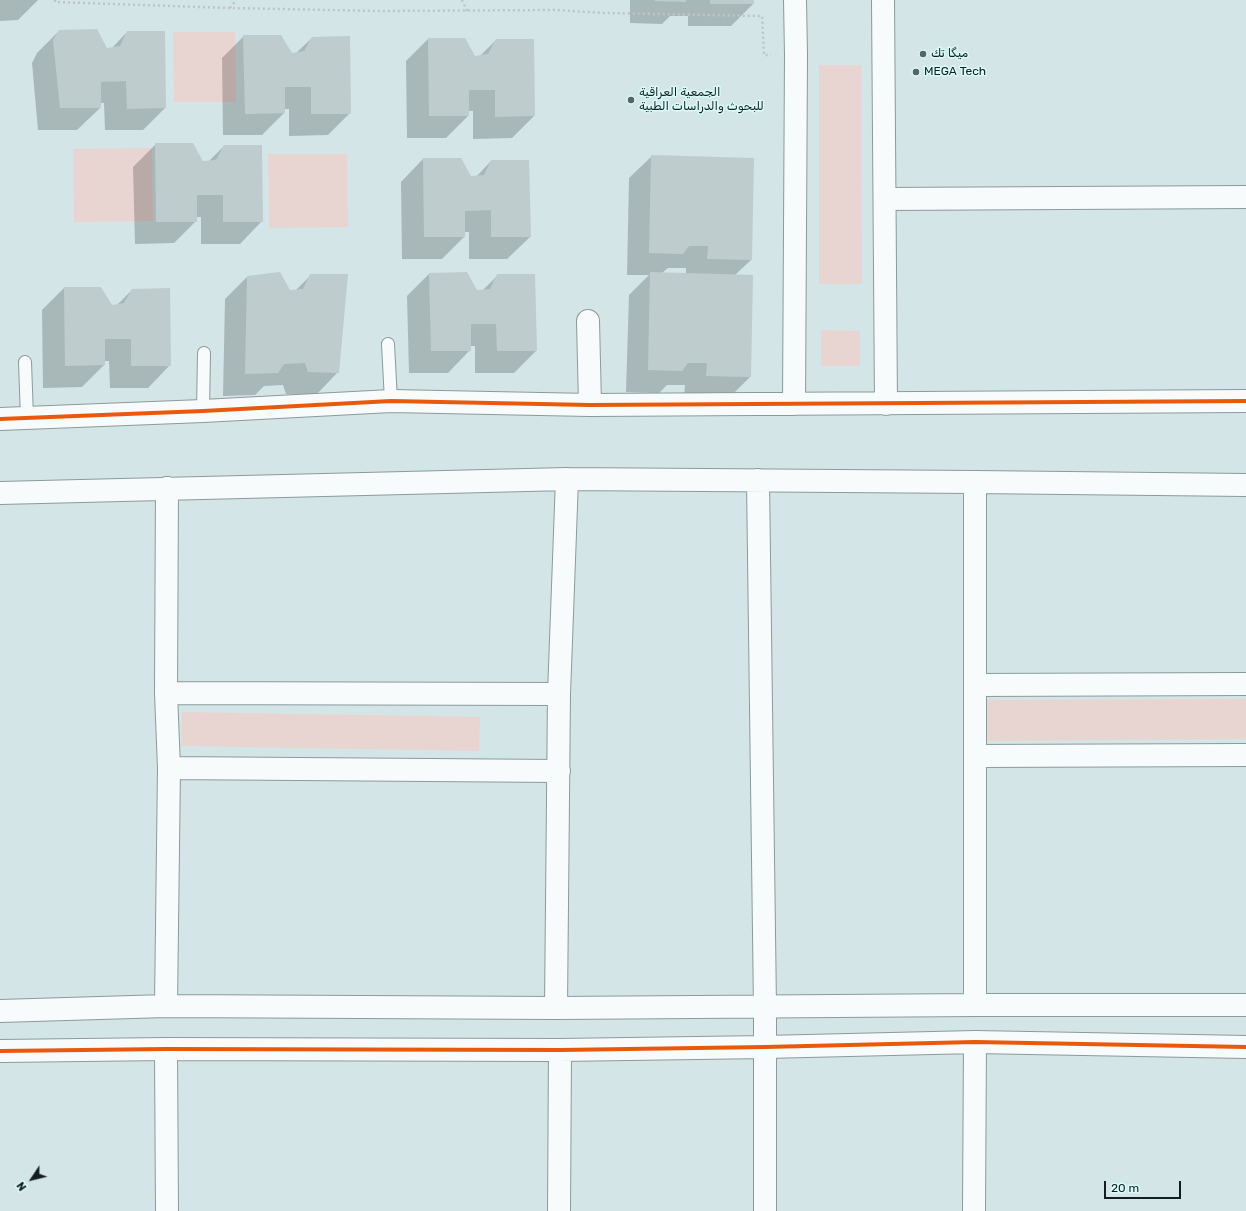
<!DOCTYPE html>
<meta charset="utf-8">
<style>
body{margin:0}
#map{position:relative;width:1246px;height:1211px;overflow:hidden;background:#d3e5e6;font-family:Rubik,sans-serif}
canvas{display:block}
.north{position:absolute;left:12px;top:1159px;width:40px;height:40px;-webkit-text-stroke:3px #d8fafb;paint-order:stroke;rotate:235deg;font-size:11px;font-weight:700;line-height:16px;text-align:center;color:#121e1f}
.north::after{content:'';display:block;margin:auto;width:14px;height:18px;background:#121e1f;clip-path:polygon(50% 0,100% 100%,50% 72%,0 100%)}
.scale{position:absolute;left:1104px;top:1181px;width:77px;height:18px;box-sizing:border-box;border:2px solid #121e1f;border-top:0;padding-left:5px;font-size:12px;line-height:14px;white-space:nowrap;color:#121e1f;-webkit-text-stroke:3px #d8fafb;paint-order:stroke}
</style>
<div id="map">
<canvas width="1246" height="1211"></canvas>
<div class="north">N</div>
<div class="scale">20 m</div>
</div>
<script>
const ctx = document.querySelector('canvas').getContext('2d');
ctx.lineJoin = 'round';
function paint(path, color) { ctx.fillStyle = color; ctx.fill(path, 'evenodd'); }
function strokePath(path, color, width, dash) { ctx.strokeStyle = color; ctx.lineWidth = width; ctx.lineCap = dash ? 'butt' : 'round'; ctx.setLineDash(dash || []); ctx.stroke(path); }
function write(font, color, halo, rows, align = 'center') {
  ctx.font = font + ' Rubik,"Noto Sans Arabic",sans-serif'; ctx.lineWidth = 3; ctx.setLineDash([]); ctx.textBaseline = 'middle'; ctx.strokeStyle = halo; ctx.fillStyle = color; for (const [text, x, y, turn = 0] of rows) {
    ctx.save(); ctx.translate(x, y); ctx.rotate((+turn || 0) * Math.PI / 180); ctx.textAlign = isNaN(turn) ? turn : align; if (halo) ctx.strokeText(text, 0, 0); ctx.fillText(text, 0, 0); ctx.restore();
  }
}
paint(new Path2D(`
 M173,32H235L236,102H174Z
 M819,65H861L862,284H819Z
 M152,148L153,221L74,222L73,149Z
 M268,154H347L348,227L269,228Z
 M821,330L860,331V366H821Z
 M1246,699V739L987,741L986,700Z
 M182,712L480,717L479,751L181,746Z`), '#e8d5d1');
paint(new Path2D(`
 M0,0H38L18,20L0,21Z
 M630,0H753V4L731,26H688V16H670L662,24L630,23Z
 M59,31L106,49L112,48L127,32L165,108L143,130H105L104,103H100V108L77,130H38L32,63L37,53Z
 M244,36L291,54L296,53L312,38L350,113L328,135L289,136V109H284V113L262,135H223L222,58Z
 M428,39H465L475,57L480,56L496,40L534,116L512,138L473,139V111H468V116L446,138H407L406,61Z
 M156,144L203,162L209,161L224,146L262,221L240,244H201V217H196V221L174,243L135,244L133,167Z
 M652,156L751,260L735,275L752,276L750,377L728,399L684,398L685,385H667L659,393L626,392L629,295L649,275H627L629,178ZM668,268H686V274L662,273Z
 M423,159L470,177H476L491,161L530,237L507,259H469V232H464V237L442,259H402L401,182Z
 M429,274L477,291H482L498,275L536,351L514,373H475V346H470V350L448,373H409L407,296Z
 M311,275L338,372L316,395L286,394L283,385L264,386L255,395L223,396L225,299L247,277L289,291H295Z
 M64,288L111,306L117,305L132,290L170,365L148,388H110L109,361H104V365L82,387L43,388L42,310Z`), '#0003');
paint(new Path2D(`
 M655,0H687L685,2L655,1Z
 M710,0H754V4H710Z
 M97,29L107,48L120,46L127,31H165L166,108L127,109L126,81L101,82V108H60L53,40L59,30Z
 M243,35H281L292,53L304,51L312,37L350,36L351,114H311V87H285V113L245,114Z
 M428,38H465L475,56L488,54L496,39H534L535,116L495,117V90H469V116H429Z
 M155,143H193L203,161L216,160L224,145H262L263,222H223V195H197V222H156Z
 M651,155L754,158L752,260L707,259L708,246H689L683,254L649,253Z
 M423,158H461L471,176L484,175L491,160H529L531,237H491V210L465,211V237H424Z
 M280,272L290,290L303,289L310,274H348L339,373L308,372L305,363L284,364L278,373L245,374L247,276Z
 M467,272L477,290L490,289L497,274H535L537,351H497L496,324H471V351H431L429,273Z
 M650,272L753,275L751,377L706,376L707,363H688L682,371L648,370Z
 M64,287H101L112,305L124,303L132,289L170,288L171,366H131V339H105V365L65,366Z`), '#becccd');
const lane = new Path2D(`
 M388,344L391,401
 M25,362L27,418
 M203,411L204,353`);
const street = new Path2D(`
 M883,0L886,404
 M885,199L1246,197
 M588,321L590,405
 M794,404L796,55L795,0
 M0,419L203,411L391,401L590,405L1246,401
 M758,480L765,1008V1211
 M0,493L567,479L975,482L1246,485
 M975,685L1246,684
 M166,693L559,694
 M976,756L1246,755
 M169,768L559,771
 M975,1005V482
 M166,1006L169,768L166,693L167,488
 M556,1008L559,694L567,479
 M0,1011L166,1006L556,1008L975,1005H1246
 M166,1049L167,1211
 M0,1051L166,1049L560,1050L765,1047L975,1042L1246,1047
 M559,1211L560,1050
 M974,1211L975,1042`);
strokePath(lane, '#8c9a9b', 14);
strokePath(street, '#8c9a9b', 24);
strokePath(new Path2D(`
 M55,0V2L230,8L378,11L557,10L604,13L762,16L764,55H771
 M462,0L467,11
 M230,8L236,0`), '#bfc5c5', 2.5, [2, 3]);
strokePath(lane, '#f8fbfb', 12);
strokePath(street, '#f8fbfb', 22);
strokePath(new Path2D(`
 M0,419L203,411L391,401L590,405L1246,401
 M0,1051L166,1049L560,1050L765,1047L975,1042L1246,1047`), '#e8590c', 4);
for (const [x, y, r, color] of [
 [923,54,4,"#566465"],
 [916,72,4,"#566465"],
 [631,100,4,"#566465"]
]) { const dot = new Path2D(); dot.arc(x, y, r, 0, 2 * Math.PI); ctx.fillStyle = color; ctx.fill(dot); strokePath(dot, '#d8fafb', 1.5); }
write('12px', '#121e1f', '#d8fafb', [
 ["ميگا تك",931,54],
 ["MEGA Tech",924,72],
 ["الجمعية العراقية",639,93],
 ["للبحوث والدراسات الطبية",639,107]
], 'left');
</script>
